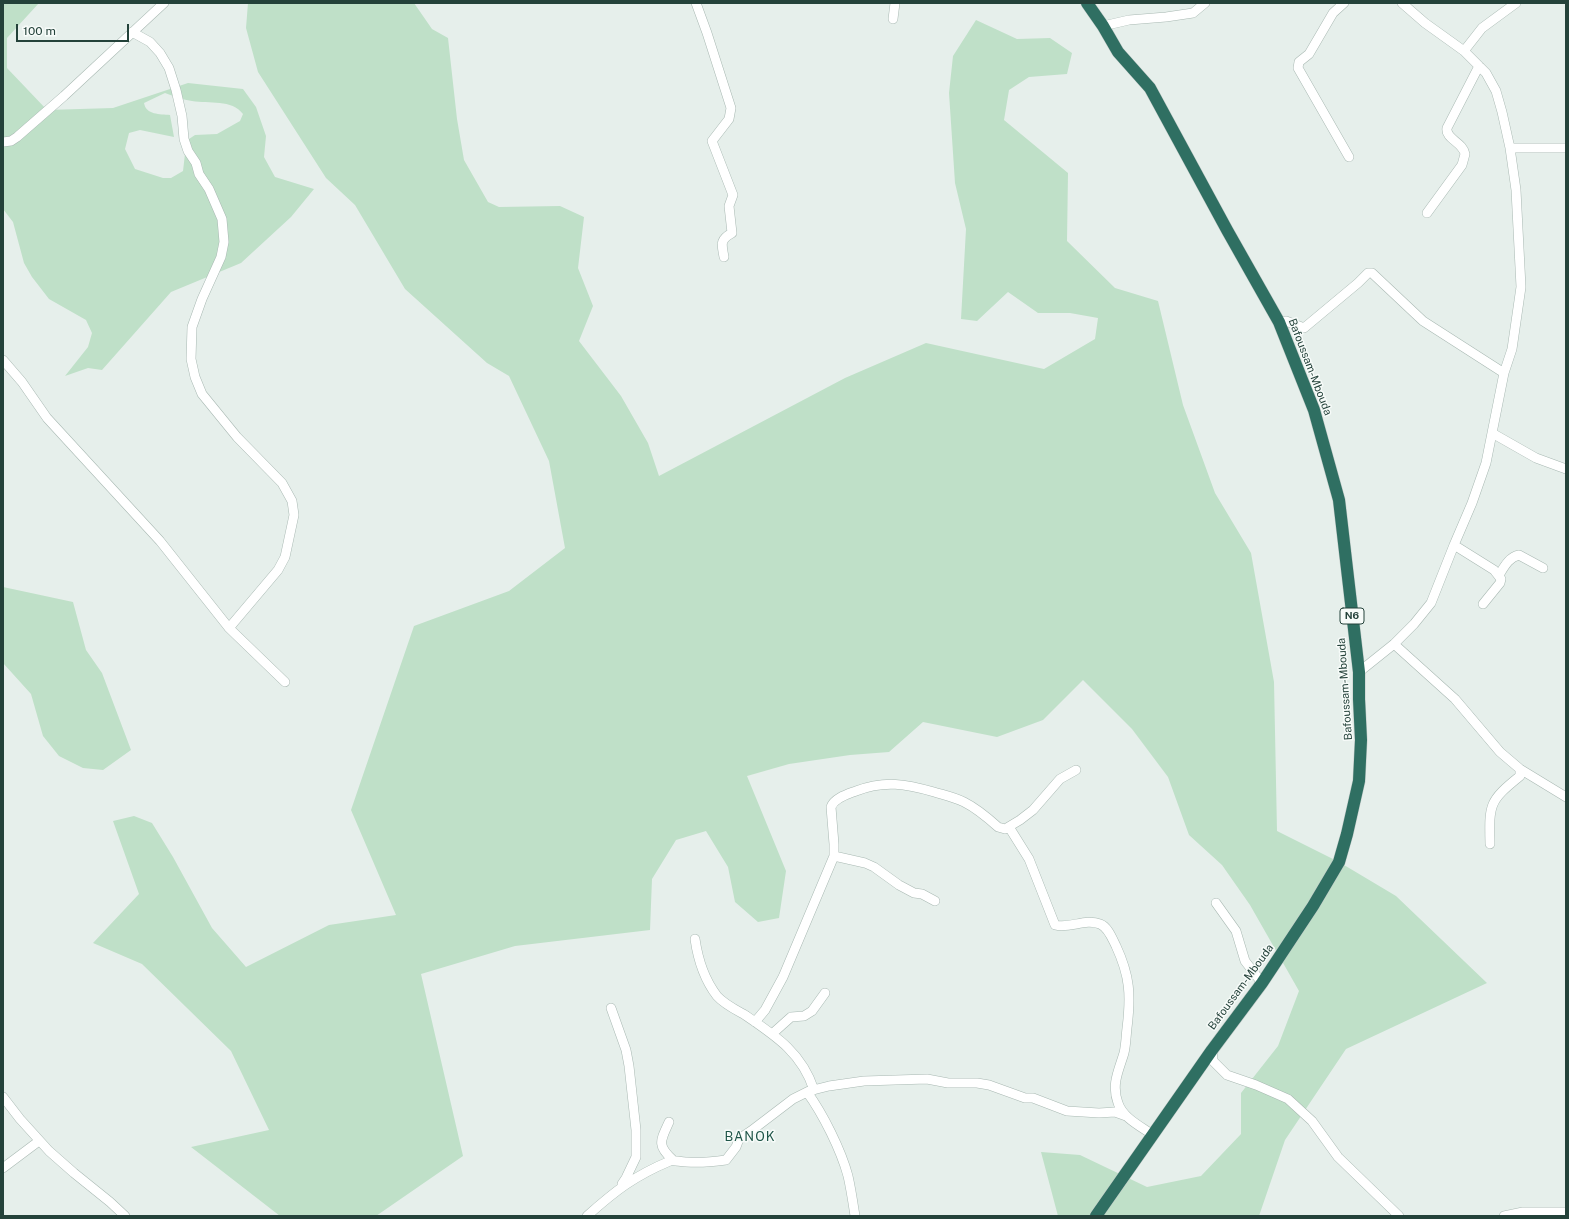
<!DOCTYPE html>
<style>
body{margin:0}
#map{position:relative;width:1569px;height:1219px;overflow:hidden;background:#e6efeb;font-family:"Public Sans",sans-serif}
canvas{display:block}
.frame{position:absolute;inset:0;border:4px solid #24423a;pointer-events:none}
.scale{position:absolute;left:16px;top:24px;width:113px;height:18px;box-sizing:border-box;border:2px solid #24423a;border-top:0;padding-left:5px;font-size:12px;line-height:14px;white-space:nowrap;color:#24423a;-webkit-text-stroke:3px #f7fbf9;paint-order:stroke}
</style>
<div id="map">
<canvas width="1569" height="1219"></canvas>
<div class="frame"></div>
<div class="scale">100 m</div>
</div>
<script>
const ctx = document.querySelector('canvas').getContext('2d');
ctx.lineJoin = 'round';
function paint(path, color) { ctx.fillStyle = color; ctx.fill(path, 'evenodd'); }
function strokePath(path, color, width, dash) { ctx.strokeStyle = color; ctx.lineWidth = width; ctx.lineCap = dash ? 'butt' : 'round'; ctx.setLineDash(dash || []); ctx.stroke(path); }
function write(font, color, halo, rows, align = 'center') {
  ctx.font = font + ' "Public Sans",sans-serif'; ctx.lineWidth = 3; ctx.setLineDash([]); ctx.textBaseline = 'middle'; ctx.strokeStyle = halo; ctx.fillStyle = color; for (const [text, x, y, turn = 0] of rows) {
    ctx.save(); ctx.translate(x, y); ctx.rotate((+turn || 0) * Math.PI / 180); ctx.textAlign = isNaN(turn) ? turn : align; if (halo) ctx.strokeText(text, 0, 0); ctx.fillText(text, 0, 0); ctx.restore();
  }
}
paint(new Path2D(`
 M3,3H39L7,38V68L47,110L113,108L188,83L243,89L256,107L266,136L264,157L275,177L314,189L291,217L241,263L171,292L102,370L88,368L65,376L88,347L92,333L86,320L49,299L32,277L24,263L13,222L3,209ZM165,93C174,96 183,100 192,101C209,104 232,99 243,114L240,121L217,134L195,135L189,139L186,145L183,171L171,178H163L135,169L125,149L129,133L140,130L174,137L170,115C160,114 146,115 144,103Z
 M248,3H414L432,29L448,38L457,119L464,160L488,202L499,207L560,206L584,217L578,268L593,306L579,341L621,396L648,443L659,476L845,378L926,343L1044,369L1095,339L1098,318L1070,313H1038L1008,292L977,321L961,319L966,229L955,183L949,93L953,56L976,20L1017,39L1050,38L1072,53L1067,74L1029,77L1009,90L1004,120L1068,173L1067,241L1115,288L1158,301L1183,405L1215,493L1251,553L1274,682L1277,831L1339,862L1396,896L1487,983L1346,1049L1285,1140L1259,1216H1058L1041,1152L1080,1155L1147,1187L1201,1176L1241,1134V1093L1278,1046L1299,991L1250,905L1222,865L1189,835L1168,777L1132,729L1083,680L1043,720L997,737L923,722L889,752L850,755L789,764L747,776L786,871L779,918L758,922L735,902L728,867L706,831L676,840L652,879L650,930L515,946L421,974L463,1156L376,1216H280L191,1147L269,1130L231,1051L142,964L93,943L139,894L113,821L134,816L152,823L173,857L212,928L246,967L329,925L396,915L351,810L414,626L509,591L565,548L549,461L509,376L487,363L405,289L355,205L326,178L258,72L246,28Z
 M3,587L73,602L86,650L102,673L131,750L103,770L83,768L59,756L43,736L31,694L3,663Z`), '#bfe0c8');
const minor = new Path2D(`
 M696,3L707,33L731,108L729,119L712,141L733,195L729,206L732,233C719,240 722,245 724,257
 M1344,3L1333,13L1309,54L1299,62L1298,68L1349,157
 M893,19L895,3
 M1103,26L1129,20L1166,17L1193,13L1205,3
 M132,32L150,42L160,53L169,68L176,90L182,116L184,139L188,151L196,163L199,174L209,189L222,219L224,242L221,257L202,299L192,327L191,359L195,377L202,394L237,437L282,483L292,501L294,515L285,557L278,570L229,628
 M1464,51L1482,28L1516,3
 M3,142L11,141L17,137L64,96L164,3
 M1510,148H1566
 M1427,213L1462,165L1465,154C1463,142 1445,139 1447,128L1479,66
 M1279,322L1286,321L1304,328L1358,283L1368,273H1372L1423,321L1504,373
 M3,360L22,382L47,418L160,541L229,628L285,682
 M1492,433L1536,458L1566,469
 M1454,545L1494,570L1501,579L1500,583L1483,604
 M1499,575C1504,567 1509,557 1519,555L1543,568
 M1394,644L1455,699L1500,752L1520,769L1566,797
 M1359,672L1394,644L1414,624L1431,603L1454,545L1472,503L1486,463L1504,373L1512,349L1521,287L1516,190L1510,148L1502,112L1496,91L1486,73L1464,51L1425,23L1402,3
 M1009,827L1029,859L1055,925C1070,929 1085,918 1100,924C1108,927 1112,938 1116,946C1130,976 1131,995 1127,1028C1126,1036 1126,1045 1124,1053C1119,1070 1111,1084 1118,1103C1123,1118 1140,1126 1153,1135
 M1490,844C1489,804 1489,801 1520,776V769
 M834,856L865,863L874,867L899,885L914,893L922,894L935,901
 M1216,903L1236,931L1245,961L1262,983
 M695,939C698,960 704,979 717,996C724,1004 736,1010 745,1015C776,1036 802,1053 814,1090
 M611,1008L626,1050L629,1066L636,1130V1157L626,1178L622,1184
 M755,1022L765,1010L783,977L834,856V844L831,807C834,798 848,794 856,791C885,780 906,784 934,792C944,795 954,797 964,802C976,808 988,818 998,827L1005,829L1020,820L1033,810L1060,779L1076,770
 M772,1034L791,1017L804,1016L812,1011L825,993
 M1212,1050L1213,1061L1227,1075L1256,1085L1288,1099L1312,1121L1338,1157L1399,1216
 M807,1092C823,1114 841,1150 848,1176C851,1189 853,1203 855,1216
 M3,1097L20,1119L49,1151L74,1173L110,1202L125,1216
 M669,1122C661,1140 656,1145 673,1160
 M3,1168L39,1141
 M587,1216C615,1191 634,1176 670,1161C675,1160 680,1162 686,1162C699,1163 712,1162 726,1160L736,1147L739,1139L751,1131L793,1099L809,1091L829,1086L864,1081L927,1079L948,1083H977L989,1085L1025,1098H1033L1067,1111L1099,1113L1115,1112L1126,1116
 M1504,1216L1523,1212H1566`);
const highway = new Path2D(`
 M1087,3L1103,26L1118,52L1150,88L1227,230L1279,322L1314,410L1339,500L1359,672V699L1361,740L1359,781L1347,834L1339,862L1313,906L1262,983L1212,1050L1096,1216`);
strokePath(minor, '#a8b8b2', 10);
strokePath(highway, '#c2cac8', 13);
strokePath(minor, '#fff', 9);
strokePath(highway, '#2f6f62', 12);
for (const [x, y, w] of [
 [1352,616,24]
]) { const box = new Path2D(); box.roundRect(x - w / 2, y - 8, w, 16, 3); ctx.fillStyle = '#f7fbf9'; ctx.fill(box); strokePath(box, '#24423a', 1); }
write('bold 10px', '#24423a', null, [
 ["N6",1352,616]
]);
write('11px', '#24423a', '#f7fbf9', [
 ["Bafoussam-Mbouda",1310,367,69],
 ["Bafoussam-Mbouda",1345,689,-94],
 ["Bafoussam-Mbouda",1241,987,-54]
]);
ctx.letterSpacing = '1px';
write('13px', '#1f5548', '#f7fbf9', [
 ["BANOK",750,1137]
]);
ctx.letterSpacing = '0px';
</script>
